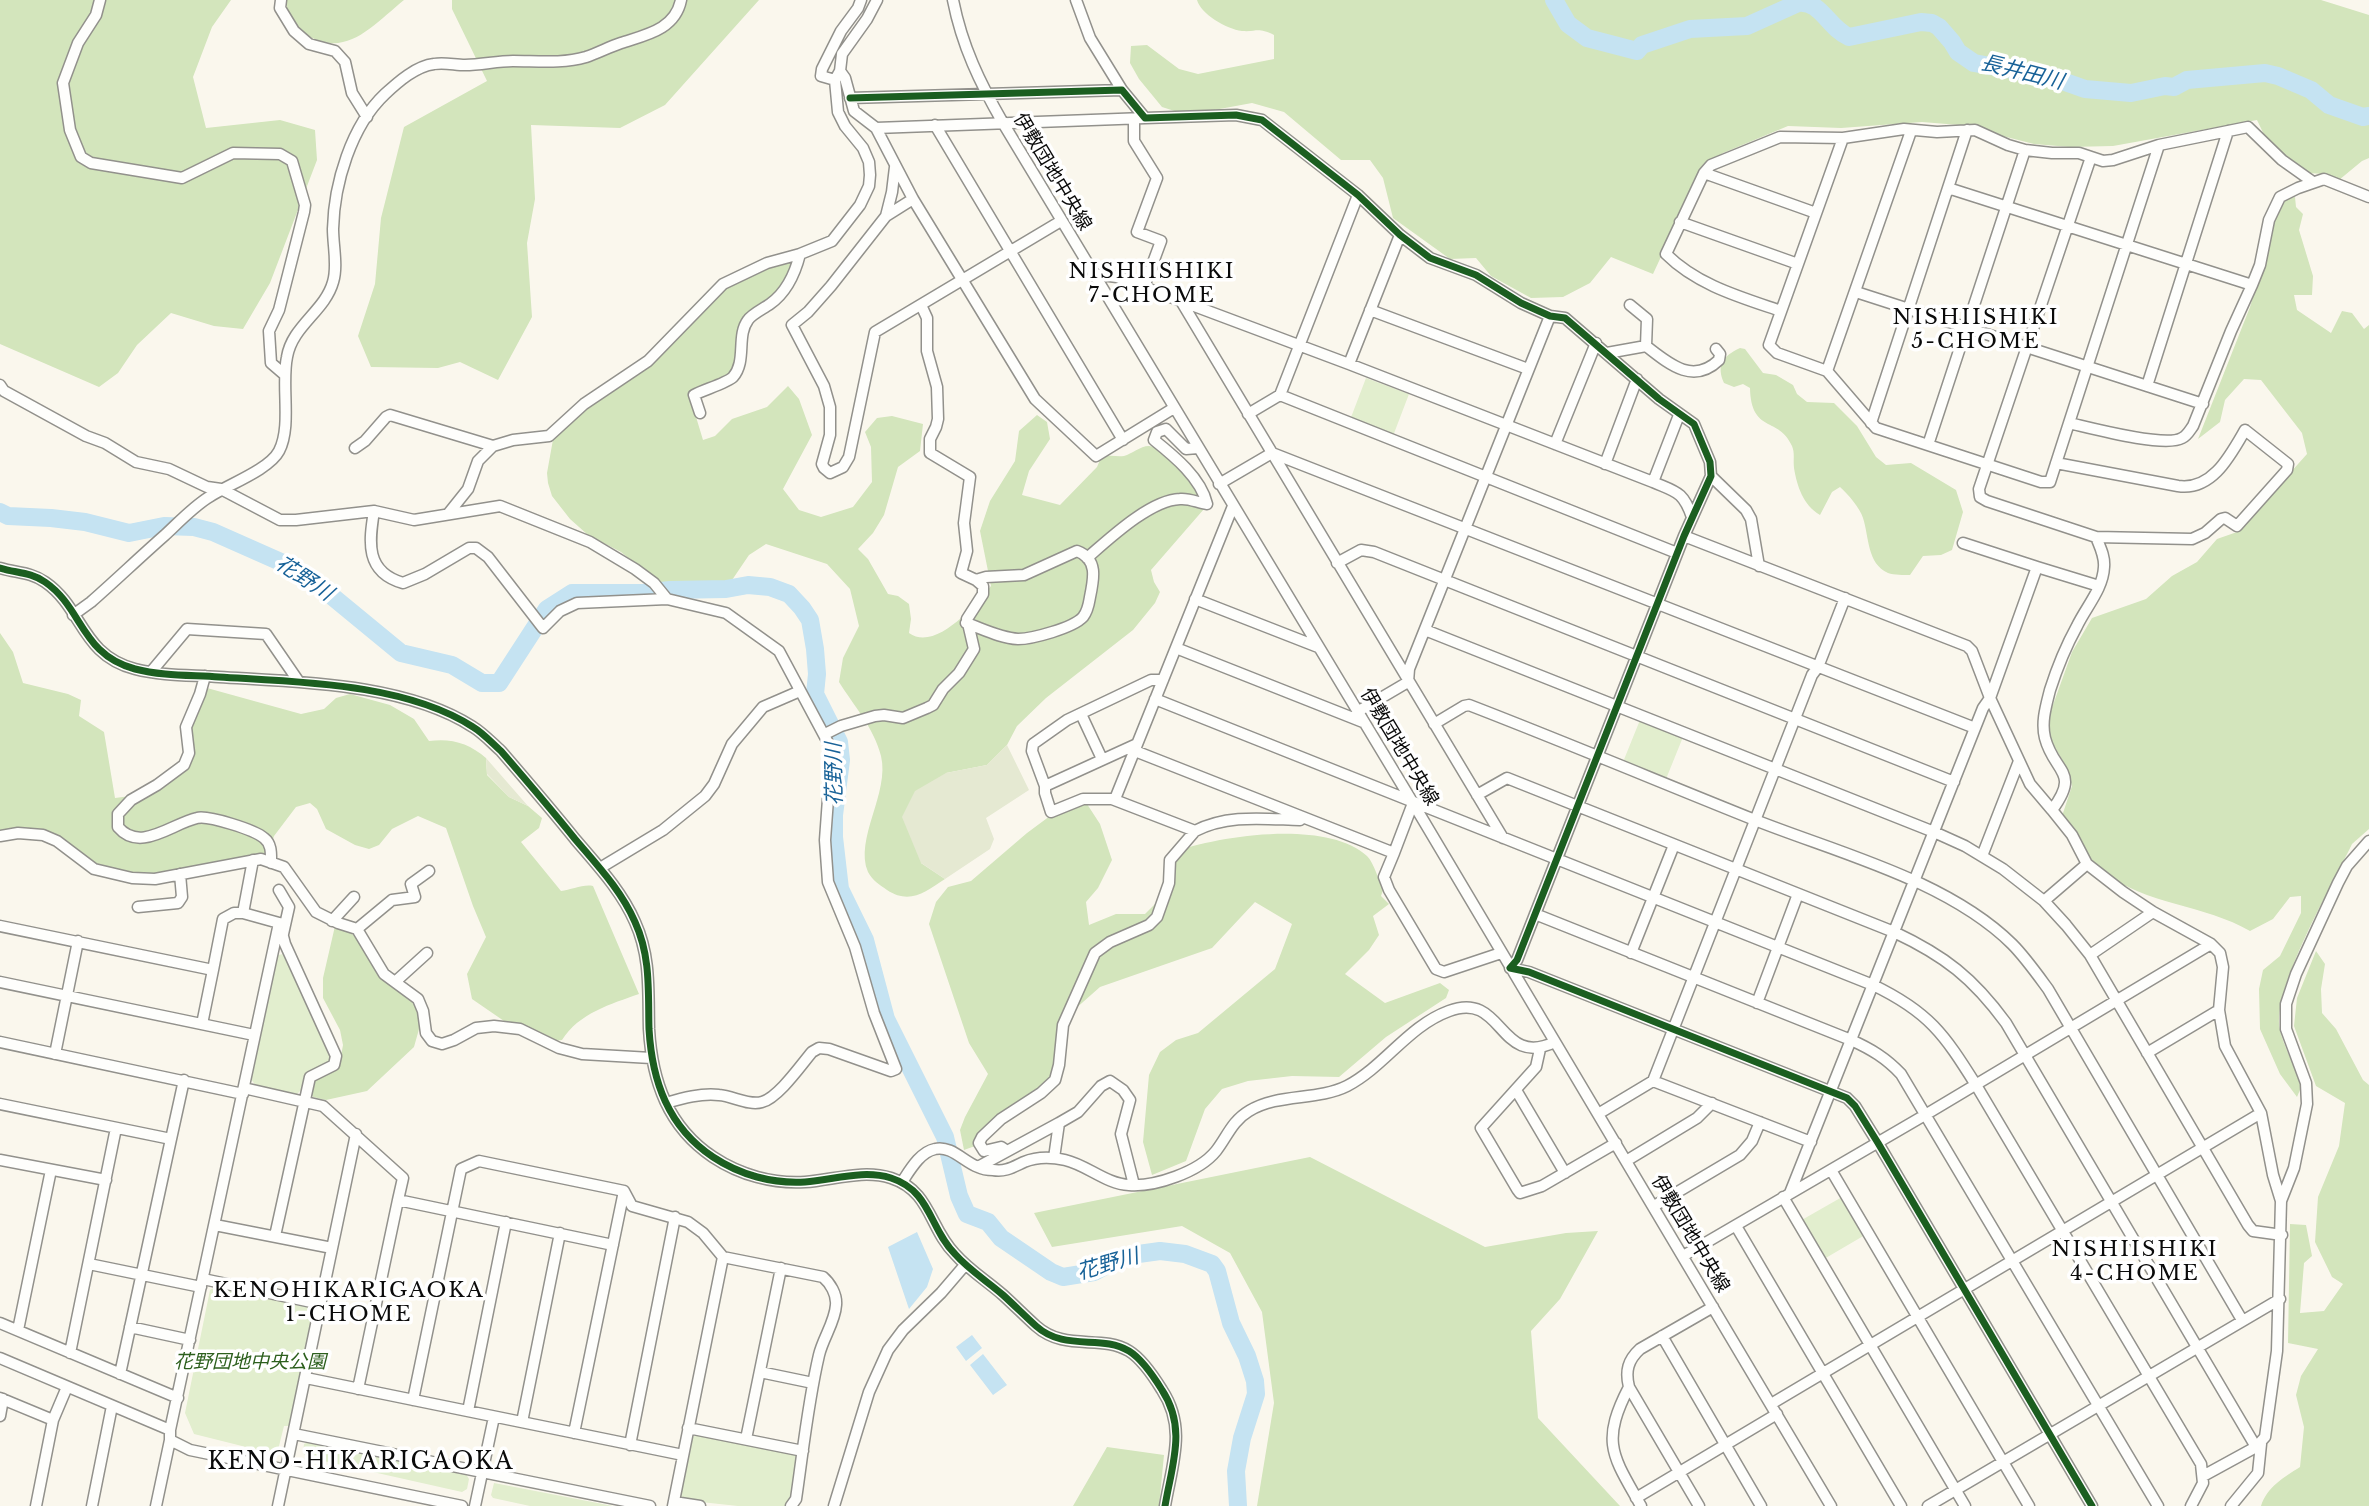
<!DOCTYPE html>
<meta charset="utf-8">
<style>
body{margin:0}
canvas{display:block;background:#faf7ed}
</style>
<canvas width="2369" height="1506"></canvas>
<script>
const ctx = document.querySelector('canvas').getContext('2d');
ctx.lineJoin = 'round';
function paint(path, color) { ctx.fillStyle = color; ctx.fill(path, 'evenodd'); }
function strokePath(path, color, width, dash) { ctx.strokeStyle = color; ctx.lineWidth = width; ctx.lineCap = dash ? 'butt' : 'round'; ctx.setLineDash(dash || []); ctx.stroke(path); }
function write(font, color, halo, rows, align = 'center') {
  ctx.font = font + ' "Libre Baskerville","Noto Sans JP",serif'; ctx.lineWidth = 7; ctx.setLineDash([]); ctx.textBaseline = 'middle'; ctx.strokeStyle = halo; ctx.fillStyle = color; for (const [text, x, y, turn = 0] of rows) {
    ctx.save(); ctx.translate(x, y); ctx.rotate((+turn || 0) * Math.PI / 180); ctx.textAlign = isNaN(turn) ? turn : align; if (halo) ctx.strokeText(text, 0, 0); ctx.fillText(text, 0, 0); ctx.restore();
  }
}
paint(new Path2D(`
 M1366,378L1409,394L1393,436L1350,420Z
 M1640,720L1683,737L1666,779L1623,762Z
 M285,954L332,1056L330,1062L296,1095L256,1086L251,1079L277,955Z
 M1842,1197L1865,1235L1824,1259L1800,1221Z
 M217,1286L310,1306L315,1312L292,1421L289,1426H284L278,1450L274,1454L194,1434L185,1413L210,1290Z
 M698,1434L795,1454L799,1461L788,1506H738L682,1500L679,1495L691,1438Z
 M308,1442L466,1474L469,1479L467,1489L462,1492L306,1457L303,1453L304,1444Z
 M494,1483L613,1506H530L493,1498L491,1495Z`), '#e2eece');
paint(new Path2D(`
 M0,0H231L212,27L193,77L206,128L280,120L315,130L317,160L270,283L243,329L214,326L171,313L137,345L118,373L99,387L0,344Z
 M286,0H404C373,25 345,61 304,33C292,25 287,13 286,0Z
 M452,0H759L665,105L620,128L531,125L535,199L527,243L532,317L498,380L460,362L438,368L371,367L358,336L375,284L381,218L404,127L487,81L452,9Z
 M1197,0H2321L2369,15V158L2362,161L2339,180L2324,174L2309,173L2269,145L2257,120L2113,146L2070,147L2034,144L1959,125L1922,122L1841,128L1788,126L1723,153L1703,166L1653,274L1611,257L1590,283L1563,297L1531,298L1491,276L1476,258L1450,259L1393,218L1383,178L1370,160H1341L1284,112L1252,103L1187,115L1162,107L1139,79L1130,63L1131,46L1147,45L1179,69L1198,74L1274,59V35C1257,27 1258,32 1242,31C1226,29 1201,14 1197,0Z
 M2295,197L2296,207L2303,214L2299,230L2313,276L2312,295H2294L2297,310L2331,333L2342,311L2352,313L2364,329L2369,325V829L2352,844C2333,884 2271,989 2280,1030C2283,1045 2296,1069 2302,1085L2297,1097L2280,1074L2260,1029L2259,989L2263,970L2280,956L2301,913V896L2290,897L2273,919L2250,931C2206,905 2143,904 2104,872C2086,857 2074,835 2062,816L2072,786L2067,768L2047,734L2049,716L2072,652L2092,618L2146,599L2172,576L2197,562L2217,539L2237,532L2307,454L2302,433L2261,380L2244,379L2225,400L2220,422L2198,439L2250,307L2268,248L2272,223L2285,199Z
 M792,260L793,266L777,293L746,316L740,354L730,375L690,397L703,440L715,436L732,419L767,407L788,386L799,399L812,435L783,489L799,510L821,517L853,507L872,482L871,447L865,432L877,418L892,416L923,424L920,451L898,467L884,515L873,533L858,549L868,559L888,594L898,596L909,604L911,619L909,633C936,652 975,605 991,586L980,531L990,501L1015,461L1019,431L1037,415L1047,422L1050,439L1029,471L1022,495L1060,505L1097,467L1102,455C1109,455 1117,457 1124,456C1132,454 1140,446 1149,446C1171,447 1202,490 1204,509L1151,570L1154,582L1160,592L1155,603L1133,630L1046,698L1017,726L1007,745L987,765L946,773L921,863L945,879C925,892 910,905 887,890C880,885 872,880 868,872C854,839 890,793 881,756C874,728 854,706 839,682L843,658L859,626L850,589L827,564L766,544L749,555L728,586L694,594L668,586L648,574L621,552L588,535L570,519L552,496L548,483L547,473L554,434L584,408L643,368L724,288L752,271Z
 M1740,348L1745,349L1763,373L1776,375L1793,385L1797,394L1807,402L1834,403L1857,426L1876,457L1886,465L1911,463L1956,490L1963,512L1952,550L1941,555L1923,556L1910,575C1904,575 1894,575 1888,573C1867,564 1869,536 1863,518C1860,508 1848,494 1840,487L1832,492L1820,515C1803,505 1797,486 1794,468C1793,460 1795,453 1792,446C1779,416 1751,434 1750,388L1743,384L1734,387L1724,383C1716,365 1723,356 1740,348Z
 M0,633L13,652L23,683L68,694L81,700L79,716L104,732L115,798L146,794L181,769L192,747L191,722L207,688L301,714L324,709L336,698L350,694L390,705L414,719L429,741C451,738 469,743 486,758L487,775L509,797L528,806L542,818L539,828L521,842L561,891C571,890 583,884 593,886L639,994C611,1004 579,1013 562,1040L554,1041L527,1027L504,1021L472,999L467,974L486,937L473,906L446,828L418,816L392,829L379,845L369,849L355,845L326,829L317,809L310,803L296,807L274,836L267,857L147,875L93,865L56,834L24,827L0,833Z
 M1081,804H1087L1100,824L1112,860L1098,888L1086,902L1089,925L1116,914H1145L1165,894L1177,851C1224,835 1327,820 1367,856C1374,863 1379,881 1383,890L1381,896L1389,904L1373,916L1379,935L1369,950L1345,974L1385,1003L1440,983L1449,990L1446,998L1386,1037L1339,1077L1292,1076L1248,1081L1222,1089L1205,1109L1186,1161L1152,1175L1143,1142L1149,1075L1160,1052L1176,1040L1198,1033L1275,969L1292,924L1255,902L1212,948L1100,987L1057,1025L1056,1059L1050,1079L1030,1094L975,1146L964,1150L960,1130L965,1117L988,1074L969,1043L929,924L936,902L948,887L971,881L1027,833L1054,813Z
 M335,926L352,934L360,941L416,1007L421,1022L414,1047L367,1091L326,1100L313,1097L310,1091L313,1080L341,1056L343,1045L340,1030L323,998V978Z
 M2316,951L2325,964L2321,989L2322,1013L2336,1029L2363,1080L2369,1085V1506H2261C2267,1487 2284,1477 2300,1467L2304,1427L2296,1395L2301,1376L2318,1349L2288,1343L2290,1224L2306,1225L2312,1256L2304,1263L2300,1313L2324,1311L2343,1284L2332,1277L2315,1242L2318,1197L2339,1146L2345,1103L2316,1086L2294,1026L2297,998Z
 M1310,1157L1485,1247L1566,1233L1598,1231L1560,1299L1531,1331L1538,1418L1620,1506H1257L1274,1403L1262,1312L1230,1253L1182,1226L1052,1247L1034,1213Z
 M1107,1447L1164,1455L1159,1506H1073Z`), '#d3e5bc');
paint(new Path2D(`
 M1007,745L1029,790L986,818L994,839L990,849L945,879L921,863L902,817L915,791L946,773L987,765Z
 M486,758L528,806L509,797L487,774Z`), '#e5e9d2');
paint(new Path2D(`
 M917,1232L933,1269L927,1287L909,1309L888,1247Z
 M972,1335L982,1348L966,1361L956,1347Z
 M983,1354L1007,1385L993,1395L970,1365Z`), '#c5e3f2');
strokePath(new Path2D(`
 M1554,0L1568,24L1587,38L1637,51L1642,45L1690,29L1747,26L1798,3C1821,0 1828,28 1849,37L1921,22L1932,23L1939,27L1952,42L1958,52L1974,63L2051,77L2085,89L2131,93L2165,86L2174,87L2187,80L2265,73L2278,76L2311,90L2329,105L2363,117L2369,116
 M0,512L8,516L51,518L85,522L129,533L164,526L194,527L213,532L283,563L322,588L401,653L452,665L482,683H499L547,609L572,593H643L670,590L726,589L748,585L770,587L789,594L802,608L810,620L815,649L817,674L815,694L839,742L841,760L834,815V837L840,889L865,940L886,1019L945,1137L959,1196L967,1214L988,1222L1001,1238L1051,1272L1063,1277L1094,1272L1124,1256L1160,1251L1185,1254L1212,1264L1217,1271L1231,1323L1247,1356L1255,1381L1256,1394L1242,1438L1236,1471L1238,1506`), '#c5e3f2', 18);
const minor = new Path2D(`
 M100,0L96,15L78,43L63,83L70,130L81,157L91,163L182,178L233,153L280,154L292,161L305,205L304,212L279,310L269,331L271,363L285,375
 M281,0L280,8L294,31L309,44L335,51L345,62L352,93L367,117
 M953,0C962,46 980,83 1003,123L1413,803L1831,1506
 M1076,0L1090,38L1122,90
 M840,71L842,54L867,19L877,0
 M835,80L821,76L822,69L841,31L858,8L861,0
 M850,98L1122,90L1145,118L1236,115L1262,120L1358,195L1400,235L1430,258L1476,275L1521,303L1550,316L1565,318L1659,399L1694,424L1710,462L1711,476L1684,536L1517,960L1510,968L1529,972L1847,1098L1855,1106L1878,1143L2092,1506
 M1134,119V141L1157,178L1137,232L1161,241L1144,287
 M935,125L1123,440
 M876,128L1145,118
 M1843,138L1769,345L1777,353L1827,371L1876,428L2041,482H2050L2069,423C2091,428 2165,448 2182,438C2187,436 2190,430 2193,426L2231,331L2252,285L2260,265L2269,220L2280,197L2298,188L2324,179L2369,197
 M1704,173L1816,213
 M1948,188L2252,285
 M913,199L886,216L831,286L808,312L792,325L824,386L830,407V435L822,464L824,468L830,473L843,467L849,457L875,332L1061,221
 M886,216L892,192L895,167
 M1680,222L1798,264
 M1093,274L1117,277L1349,364L1653,482C1676,492 1683,491 1692,517
 M1856,292L2203,404
 M1181,301L1503,838
 M1630,305L1647,319L1646,346
 M1370,310L1528,369
 M1781,311C1740,297 1697,285 1666,254L1704,173L1711,165L1780,137L1843,138L1904,129L1937,132L1975,130L2008,145L2025,150L2052,153H2079L2103,161L2113,160L2159,145L2248,127L2282,160L2313,182
 M1607,353L1646,346C1669,364 1693,385 1719,360L1720,354L1716,349
 M1349,364L1400,235
 M1827,371L1911,131
 M0,385L4,391L86,436L105,443L136,462L169,469L207,487L221,489L280,520H296L374,511L414,520L500,506L590,542L635,569L654,583L667,599
 M2147,386L2228,131
 M1280,395L1677,553
 M700,413L694,395C703,390 727,383 733,377C747,361 736,336 748,320C752,314 763,309 770,304C787,292 795,274 800,254
 M1248,414L1280,395L1358,195
 M1871,423L1967,130
 M2069,423L2159,145
 M1555,444L1596,343
 M1928,445L2025,150
 M355,448L365,441L386,417L390,415L493,446
 M2056,463L2178,486C2212,491 2230,456 2245,430L2288,464L2287,470L2237,526L2225,518L2221,519L2205,533L2192,539L2096,537L1987,501L1980,497L1979,489L2091,157
 M1605,464L1637,379
 M1711,476L1746,510L1751,519L1759,566
 M1653,482L1679,415
 M1219,484L1272,453L1975,728
 M374,511C369,542 365,572 403,583L425,574L469,548H476L488,557L543,628L560,611L577,603L667,599L726,613L779,651L832,750L834,762L828,799L825,840L828,882L855,947L874,1013L896,1069L891,1071L829,1049L819,1048L812,1052C801,1065 778,1098 762,1102C749,1106 733,1096 719,1095C701,1093 683,1098 666,1103
 M448,514L468,489L478,461L493,446L513,440L549,436L584,404L648,361L723,284L767,263L800,254L832,241L860,205L869,186L870,175L869,162L863,148L845,126L838,112L835,80L840,71L845,78L854,111L876,128L913,199L1035,399L1096,456L1174,408
 M1684,536L1967,646L1972,651L1990,698L2030,784L2052,810
 M2096,537C2100,547 2105,556 2104,567C2103,589 2086,607 2077,626C2066,646 2057,668 2050,690C2046,706 2041,722 2045,738C2054,773 2081,771 2052,810L2072,835L2087,864L2123,892L2153,912L2211,944L2220,953L2223,967L2219,1010L2225,1046L2261,1113L2273,1175L2281,1201L2277,1351L2265,1437L2256,1447L2203,1476
 M1963,543L2037,567
 M1087,558C1109,539 1150,500 1180,499C1190,498 1198,503 1207,504C1201,478 1174,456 1154,440L1157,432L1166,429L1186,449L1198,448
 M1337,563L1361,550L1374,552L1954,782
 M0,568C16,573 31,572 45,582C83,608 81,655 135,669C162,676 191,675 219,677C298,682 405,683 473,727C483,733 492,743 501,751C526,780 551,809 575,839C597,865 621,890 635,922C651,957 648,992 649,1029C652,1081 668,1127 713,1157C740,1175 773,1184 805,1182C833,1180 863,1169 891,1178C931,1191 929,1228 955,1254C969,1270 987,1281 1003,1295C1014,1305 1025,1316 1036,1326C1065,1352 1101,1334 1129,1351C1142,1359 1154,1377 1162,1390C1187,1428 1172,1464 1165,1506
 M1195,599L1318,647
 M73,615L91,602C116,580 140,557 165,535C179,522 193,507 209,497C227,485 269,470 279,451C292,426 281,385 287,357C292,326 325,311 333,282C338,266 333,246 333,229C334,184 351,126 385,94C398,82 416,66 434,64C444,62 455,65 465,65C481,65 497,61 513,61C537,61 562,64 586,57C598,53 609,47 621,43C645,35 675,30 681,0
 M966,623C983,629 1000,638 1018,639C1032,639 1073,628 1083,617C1088,611 1089,603 1090,597C1094,578 1098,559 1077,551L1024,575L986,577L976,580
 M1425,630L1934,832L1965,846L2003,869L2044,901L2066,925L2090,955L2248,1225L2253,1231L2282,1235
 M1176,648L1363,722
 M151,672L187,629L266,634L299,682
 M205,676L200,694L186,727L189,753L184,765L157,785L131,800L118,814V827C140,853 171,824 197,818C208,815 255,830 264,838C272,844 271,854 271,863
 M1408,682L1409,669L1550,316
 M1155,699L1873,985C1929,1012 1944,1034 1976,1085L2201,1464L2203,1483L2191,1506
 M1357,712L1408,682
 M1081,714L1102,759
 M1434,724L1464,706L1469,705C1565,742 1660,782 1755,820C1838,853 1947,880 2012,944C2025,957 2037,974 2048,989L2242,1320
 M825,734L841,726L875,716L884,715L903,718L927,708L933,705L943,689L959,673L974,649L967,619L983,594V586L976,580L961,573L967,551L964,523L970,477L930,453V439L936,427L938,419L937,387L927,351V318L921,305
 M1137,744L1045,786L1032,751L1033,744L1067,720L1151,680H1163
 M1135,751L1394,853L1413,803
 M1045,786V793L1051,812L1083,799H1112L1195,831C1228,814 1264,819 1300,820
 M1477,795L1507,778L1894,932C1945,956 1973,978 2006,1023L2256,1447
 M1115,799L1233,506
 M0,836L18,833L43,835L57,841L94,869L132,878L155,879L261,859L284,867L316,912L338,923L357,929L384,974L418,999L423,1011L426,1033L432,1041L442,1044L454,1040L476,1028L494,1026L520,1029L559,1048L582,1054L651,1058
 M1394,853L1384,877L1389,890L1436,969L1444,972L1501,953
 M1982,856L2019,761
 M600,868L663,830L705,796L714,784L732,744L763,707L800,691
 M279,890L289,907L283,934
 M2044,901L2087,864
 M138,907L178,903L182,897L180,874
 M243,913L253,860
 M1535,914L1851,1040C1871,1049 1886,1058 1901,1074L2158,1506
 M332,921L354,897
 M0,926L213,970L223,919L234,913H243L279,923
 M357,929L392,900L415,897L411,884L429,871
 M1631,953L1674,845
 M2090,955L2153,912
 M0,982L254,1035
 M395,982L427,953
 M1757,1003L1798,894
 M202,1024L213,970
 M0,1042L243,1094
 M1540,1049L1536,1067L1481,1128L1517,1189L1520,1193L1542,1186L1616,1143
 M2147,1053L2219,1010
 M55,1054L78,941
 M1653,1081L1811,1142
 M244,1088L323,1106L403,1178L398,1200L613,1245
 M1516,1090L1565,1173
 M0,1104L171,1139L184,1080
 M1598,1114L1653,1081L1812,675L1818,667L1845,598
 M1007,1151L1001,1147L984,1151L979,1143L982,1137L1001,1119L1041,1093L1055,1080L1059,1065L1063,1025L1095,953L1110,942L1149,925L1157,917L1169,883L1170,860L1195,831
 M1054,1158L1059,1123L1078,1112L1101,1086L1110,1081L1123,1090L1130,1100L1121,1134L1134,1185
 M0,1160L106,1180
 M1626,1161L1697,1118L1712,1103
 M978,1167L1059,1123
 M1831,1170L2029,1506
 M902,1182C910,1170 920,1152 935,1149C951,1145 964,1162 978,1167C982,1169 989,1170 993,1170C1006,1172 1013,1167 1024,1162C1036,1157 1052,1157 1065,1160C1087,1165 1106,1184 1129,1185C1155,1187 1199,1172 1216,1151C1227,1137 1232,1121 1249,1111C1278,1093 1317,1101 1347,1086C1385,1066 1408,1026 1449,1011C1504,990 1498,1069 1555,1042
 M624,1191L632,1206L688,1222L703,1233L723,1257L823,1277C830,1283 837,1294 836,1305C835,1322 823,1338 819,1355C808,1402 803,1451 796,1499L791,1506
 M1790,1193L1983,708L1990,698L2037,567L2099,586
 M1783,1197L1965,1506
 M2281,1201L2294,1168L2307,1104L2306,1083L2286,1029V1004L2296,974L2338,883L2347,866L2369,841
 M1654,1206L1740,1155L1752,1141L1760,1122
 M215,1225L332,1248
 M1736,1226L1901,1506
 M275,1236L310,1077L334,1065L336,1056L285,944L280,925
 M1683,1256L1925,1115L2211,944
 M89,1264L201,1287
 M203,1279L321,1304
 M0,1323L178,1398
 M130,1327L190,1340
 M18,1330L51,1170
 M1662,1336L1761,1506
 M70,1353L116,1128
 M0,1358L170,1430
 M760,1372L813,1383
 M120,1374L171,1139
 M306,1378L683,1455
 M1629,1387C1600,1443 1613,1456 1641,1506
 M358,1389L398,1200
 M0,1398L53,1420
 M413,1400L461,1169L479,1161L624,1191
 M1771,1404L2261,1113
 M468,1411L506,1222
 M0,1416L3,1399
 M522,1422L560,1233
 M688,1428L803,1451
 M574,1433L624,1191
 M294,1434L650,1506
 M746,1439L781,1268
 M170,1440L190,1450L462,1506
 M630,1445L675,1217
 M1636,1498L1777,1414
 M674,1502L700,1506
 M36,1506L53,1420L67,1387
 M92,1506L112,1406
 M156,1506L170,1440V1430L279,923
 M278,1506L356,1134
 M475,1506L494,1417
 M673,1506L723,1257
 M834,1506L869,1392L888,1350L903,1330L941,1293L965,1265
 M1699,1506L1629,1387C1625,1371 1628,1360 1640,1349L1713,1307
 M1928,1506L2280,1299
 M2231,1506L2258,1473L2261,1444`);
strokePath(minor, '#92918c', 13);
strokePath(minor, '#fefefc', 10);
strokePath(new Path2D(`
 M850,98L1122,90L1145,118L1236,115L1262,120L1358,195L1400,235L1430,258L1476,275L1521,303L1550,316L1565,318L1659,399L1694,424L1710,462L1711,476L1684,536L1517,960L1510,968L1529,972L1847,1098L1855,1106L1878,1143L2092,1506
 M0,568C16,573 31,572 45,582C83,608 81,655 135,669C162,676 191,675 219,677C298,682 405,683 473,727C483,733 492,743 501,751C526,780 551,809 575,839C597,865 621,890 635,922C651,957 648,992 649,1029C652,1081 668,1127 713,1157C740,1175 773,1184 805,1182C833,1180 863,1169 891,1178C931,1191 929,1228 955,1254C969,1270 987,1281 1003,1295C1014,1305 1025,1316 1036,1326C1065,1352 1101,1334 1129,1351C1142,1359 1154,1377 1162,1390C1187,1428 1172,1464 1165,1506`), '#1b5e20', 7);
write('19px', '#0a0a0a', '#fff', [
 ["伊敷団地中央線",1052,172,59],
 ["伊敷団地中央線",1399,747,59],
 ["伊敷団地中央線",1690,1234,59]
]);
write('italic 19px', '#2c5f1d', '#fff', [
 ["花野団地中央公園",250,1363]
]);
write('italic 21px', '#186298', '#fff', [
 ["長井田川",2022,73,14],
 ["花野川",304,579,33],
 ["花野川",835,774,-91],
 ["花野川",1108,1265,-16]
]);
ctx.letterSpacing = '2px';
write('21px', '#0a0a0a', '#fff', [
 ["NISHIISHIKI",1152,272],
 ["7-CHOME",1152,296],
 ["NISHIISHIKI",1976,318],
 ["5-CHOME",1976,342],
 ["NISHIISHIKI",2135,1250],
 ["4-CHOME",2135,1274],
 ["KENOHIKARIGAOKA",349,1291],
 ["1-CHOME",349,1315]
]);
ctx.letterSpacing = '0px';
ctx.letterSpacing = '2px';
write('23px', '#0a0a0a', '#fff', [
 ["KENO-HIKARIGAOKA",361,1463]
]);
ctx.letterSpacing = '0px';
</script>
